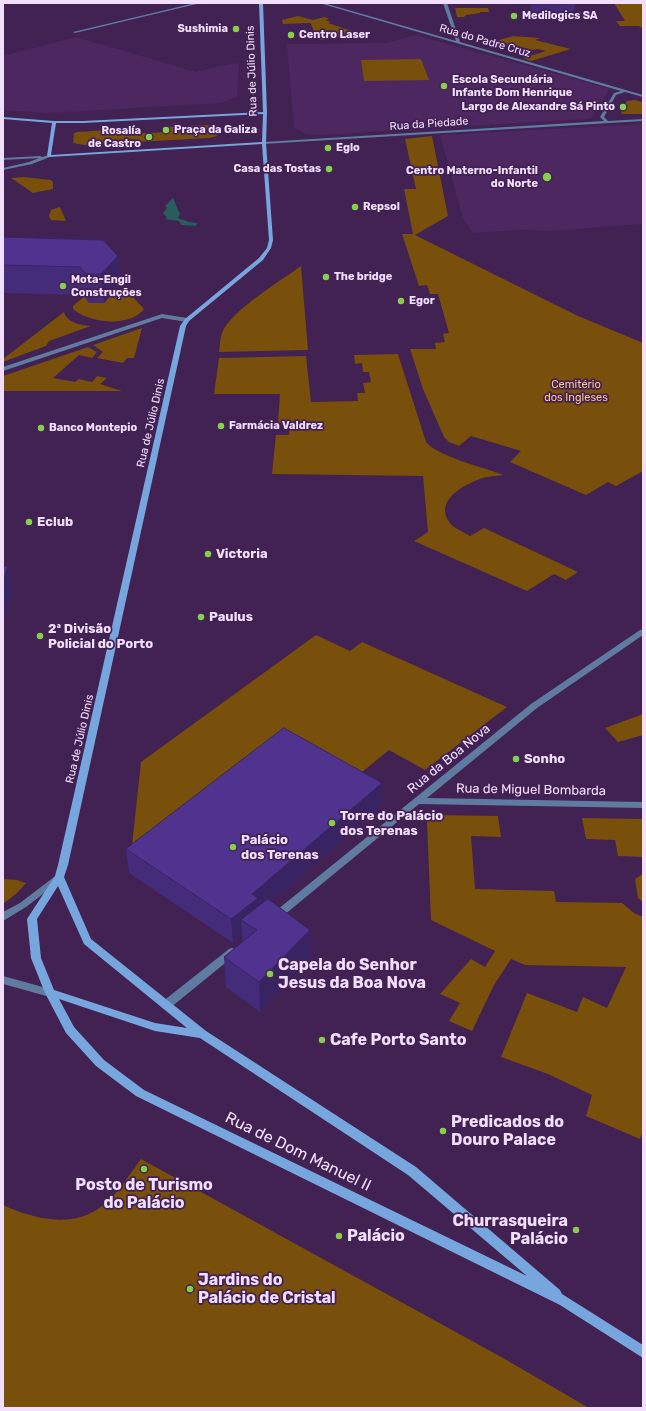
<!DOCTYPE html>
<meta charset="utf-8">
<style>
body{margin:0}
#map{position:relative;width:646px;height:1411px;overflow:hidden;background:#422153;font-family:Rubik,sans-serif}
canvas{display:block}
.frame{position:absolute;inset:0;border:4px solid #f2dffe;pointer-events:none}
</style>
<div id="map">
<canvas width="646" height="1411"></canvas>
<div class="frame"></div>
</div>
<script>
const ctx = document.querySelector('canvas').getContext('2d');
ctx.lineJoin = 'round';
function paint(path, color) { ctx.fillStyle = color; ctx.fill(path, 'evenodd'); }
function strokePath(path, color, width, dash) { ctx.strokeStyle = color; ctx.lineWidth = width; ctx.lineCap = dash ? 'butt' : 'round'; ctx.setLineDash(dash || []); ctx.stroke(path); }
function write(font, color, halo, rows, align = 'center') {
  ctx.font = font + ' Rubik,sans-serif'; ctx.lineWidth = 3.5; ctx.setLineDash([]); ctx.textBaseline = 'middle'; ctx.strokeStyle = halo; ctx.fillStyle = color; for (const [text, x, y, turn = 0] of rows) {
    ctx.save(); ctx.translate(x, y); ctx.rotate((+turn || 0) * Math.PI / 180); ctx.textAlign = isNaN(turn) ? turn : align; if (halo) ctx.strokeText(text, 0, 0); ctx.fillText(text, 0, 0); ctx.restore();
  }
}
paint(new Path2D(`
 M416,35L607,88L608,91L592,118L586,119L320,135L307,134L294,128L287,44L386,43Z
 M76,37L196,72L220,66L239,63L237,97L220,103L49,113L3,110V56Z
 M643,124V224L550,231L520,230L473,233L463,218L440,135Z`), '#4d2760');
paint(new Path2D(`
 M602,3H643V29L639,26H620L616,21H625L614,3Z
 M455,8H488L489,12H480V13L466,15L464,17H457Z
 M298,16L313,20L324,17L330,19L325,20L331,22L328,23L355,32L322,40L314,38L319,36L312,34L314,33L311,23L283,24L282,20Z
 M513,36L540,38L535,40L571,49L531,61L523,58L546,51L538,49L533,50L496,41Z
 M421,59L429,80L364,81L361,60Z
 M634,100L643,102V114H622L621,112L627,101Z
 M207,125L216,127L217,136L209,138L84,145L73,143L74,133L77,132L124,129L125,134L170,132L169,127Z
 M432,136L448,216L415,235L578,316L643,343V471L616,486L608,482L586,495L510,462L521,451L471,436L459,446L449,442L444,437L423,389L410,349H436L435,343L445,342L443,334L449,333L438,294H430L427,285L419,286L402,234H413L404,189H416L405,139Z
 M24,177L51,180L53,182V189L33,193L11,178Z
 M60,207L66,221L51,220L49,216L51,210Z
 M301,266L308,350L219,352C220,345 220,337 223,331C232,310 282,280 301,266Z
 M86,295L88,302L96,303L105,301L102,296L133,297L144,309C130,328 88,323 73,309V306Z
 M64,312C67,323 81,325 91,326L49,341L46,346L3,362V359Z
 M142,328L134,358H127L123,363L97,358L103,352L93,345Z
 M88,347L97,352L92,358L79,355L53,378L75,382L79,379L92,382L97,376L107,378L100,384L122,391H3V376Z
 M398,354L426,442C437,456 485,468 504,475C496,476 487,476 480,479C460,486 430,505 454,527C459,530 465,533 470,536L484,528L578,572L566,580L554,574L527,591L414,541L428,532L423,476L272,474L276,435H289L290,423H278L280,394H214L219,358L306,356L311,402L358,401L357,393H365L363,383L371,382L369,372H363L362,363L355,364L354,355Z
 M316,635L350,651L362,642L507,707L425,770L389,750L345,786L129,873L141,762Z
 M643,714V735L618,742L605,728Z
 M435,815L498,816L501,837L471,836L475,889L554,891L556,902L622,903L634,913L643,917V1130L640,1139L586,1116L592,1095L548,1074L501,1057L527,993L577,1012L583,997L607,1008L626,967L525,965L511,959L494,985L472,1031L449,1021L460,1003L440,994L471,959L485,967L495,951L431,920L427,821Z
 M582,818L643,819V857L618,856L615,840L586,839Z
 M643,874V902L638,898L635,879Z
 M3,879L17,880L26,883L16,894L3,904Z
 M141,1159L503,1358L589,1408H3V1205C34,1219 73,1229 102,1206C118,1194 129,1175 141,1159Z`), '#784f0b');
paint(new Path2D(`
 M173,198L180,214L178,218L189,222L197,223L196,226L181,225L179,221L165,219L167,218L163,213L167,208L165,206Z`), '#275d5c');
paint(new Path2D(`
 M195,3H201L75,33L73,32Z
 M319,3H324L456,41L443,3H447L460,42L643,95V97L625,92L616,95L604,117L608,121L643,119V121L263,144L264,142L604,121L600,117L614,93L621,91Z
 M49,155H50V157L32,164L3,170V168L29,162L39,158L3,160V158L40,156L42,157Z
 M162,314L187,318L190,320L187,322L162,318L3,371V367Z
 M640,630H643V635L537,708L427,798L643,802V808L419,804L278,920L275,921L272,920L270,917L272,914L531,704Z
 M57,876L60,877L62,879L60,881L26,907L3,921V912L20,903L54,877Z
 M232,948L235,949L237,952L235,955L170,1008L166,1009L162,1008L161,1005L162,1002L229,949Z
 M3,976L50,989L54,990L55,993L54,996L50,997L3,984Z`), '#5f7ca0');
paint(new Path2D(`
 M259,3H263L267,113L266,143L273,240L271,248L263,260L189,321L186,326L68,865L64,877L91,939L206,1031L416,1167L560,1290L562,1294L643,1345V1358L560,1305L136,1096L96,1066L66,1033L45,993L31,958L27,919L55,876L58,865L180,326L185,319L259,258L267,248L269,240L262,144L49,157L47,156L52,123L3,119V117L54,121H83L263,112ZM263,114L262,142L51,155L56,123H83ZM58,886L84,944L187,1028L155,1023L54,990L41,958L37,919ZM59,999L155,1031L200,1038L408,1175L527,1276L144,1090L104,1060L74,1027Z`), '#77a6de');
paint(new Path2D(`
 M531,3H575L574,11H570V15H566L565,21L529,20Z
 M3,237L118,256L121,284L104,303H89L83,295L3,293Z
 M381,807L271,902L310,930L311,960L260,1012L226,987L224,957L243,942L242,935L233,943L129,873L126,849Z`), '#452c7a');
paint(new Path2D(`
 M118,256L121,284L104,303L101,274Z
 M8,566L13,594L3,624V581Z
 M382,783L381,807L258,913L241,920L242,935L233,943L231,919L252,894Z
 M310,930L311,960L260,1012L259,982Z`), '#382463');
const building = new Path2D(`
 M531,3H566L567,5H531Z
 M3,237L103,240L118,256L101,274H86L80,267L3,265Z
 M3,566H8L3,581Z
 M284,728L382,783L252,894L258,898L231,919L126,849Z
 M268,899L310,930L259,982L224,957L257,930L241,920Z`);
paint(building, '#50338e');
strokePath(building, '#382463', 1);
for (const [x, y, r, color] of [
 [514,16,4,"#87cf4b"],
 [236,29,4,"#87cf4b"],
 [291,35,4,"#87cf4b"],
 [444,86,4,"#87cf4b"],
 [623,107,4,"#87cf4b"],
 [166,130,4,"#87cf4b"],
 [149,137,4,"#87cf4b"],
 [328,148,4,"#87cf4b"],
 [329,169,4,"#87cf4b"],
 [547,177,5,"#87cf4b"],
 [355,207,4,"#87cf4b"],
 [326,277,4,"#87cf4b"],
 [63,286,4,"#87cf4b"],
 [401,301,4,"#87cf4b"],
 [221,426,4,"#87cf4b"],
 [41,428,4,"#87cf4b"],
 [29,522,4,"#87cf4b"],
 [208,554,4,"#87cf4b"],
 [201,617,4,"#87cf4b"],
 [40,636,4,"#87cf4b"],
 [516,759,4,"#87cf4b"],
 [332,823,4,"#87cf4b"],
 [233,847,4,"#87cf4b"],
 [270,974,4,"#87cf4b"],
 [322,1040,4,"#87cf4b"],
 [443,1131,4,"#87cf4b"],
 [144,1169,4,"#87cf4b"],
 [576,1230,4,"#87cf4b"],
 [339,1236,4,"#87cf4b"],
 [190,1289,4,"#87cf4b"]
]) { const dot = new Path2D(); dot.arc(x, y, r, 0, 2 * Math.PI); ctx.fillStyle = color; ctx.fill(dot); strokePath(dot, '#422153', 1.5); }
write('bold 11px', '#f2dffe', '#422153', [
 ["Medilogics SA",522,16],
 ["Sushimia",228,29,"right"],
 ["Centro Laser",299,35],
 ["Escola Secundária",452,80],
 ["Infante Dom Henrique",452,93],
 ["Largo de Alexandre Sá Pinto",615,107,"right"],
 ["Praça da Galiza",174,130],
 ["Rosalía",141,131,"right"],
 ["de Castro",141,144,"right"],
 ["Eglo",336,148],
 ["Casa das Tostas",321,169,"right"],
 ["Centro Materno-Infantil",538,171,"right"],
 ["do Norte",538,184,"right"],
 ["Repsol",363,207],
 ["The bridge",334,277],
 ["Mota-Engil",71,280],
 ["Construções",71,293],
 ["Egor",409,301],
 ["Farmácia Valdrez",229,426],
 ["Banco Montepio",49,428]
], 'left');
write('11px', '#f2dffe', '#422153', [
 ["Rua do Padre Cruz",485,41,16],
 ["Rua de Júlio Dinis",252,71,-92],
 ["Rua da Piedade",429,124,-4],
 ["Rua de Júlio Dinis",151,423,-77],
 ["Rua de Júlio Dinis",80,739,-77]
]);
write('11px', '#fcc884', '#422153', [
 ["Cemitério",576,385],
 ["dos Ingleses",576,398]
]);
write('bold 13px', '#f2dffe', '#422153', [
 ["Eclub",37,522],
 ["Victoria",216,554],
 ["Paulus",209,617],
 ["2ª Divisão",48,629],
 ["Policial do Porto",48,644],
 ["Sonho",524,759],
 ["Torre do Palácio",340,816],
 ["dos Terenas",340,831],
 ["Palácio",241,840],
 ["dos Terenas",241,855]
], 'left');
write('13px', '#f2dffe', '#422153', [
 ["Rua da Boa Nova",449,759,-39],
 ["Rua de Miguel Bombarda",531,790,1]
]);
write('bold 16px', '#f2dffe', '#422153', [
 ["Capela do Senhor",278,965],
 ["Jesus da Boa Nova",278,983],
 ["Cafe Porto Santo",330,1040],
 ["Predicados do",451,1122],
 ["Douro Palace",451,1140],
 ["Posto de Turismo",144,1185,"center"],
 ["do Palácio",144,1203,"center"],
 ["Churrasqueira",568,1221,"right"],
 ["Palácio",568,1239,"right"],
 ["Palácio",347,1236],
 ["Jardins do",198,1280],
 ["Palácio de Cristal",198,1298]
], 'left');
write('16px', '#f2dffe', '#422153', [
 ["Rua de Dom Manuel II",298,1152,26]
]);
</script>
